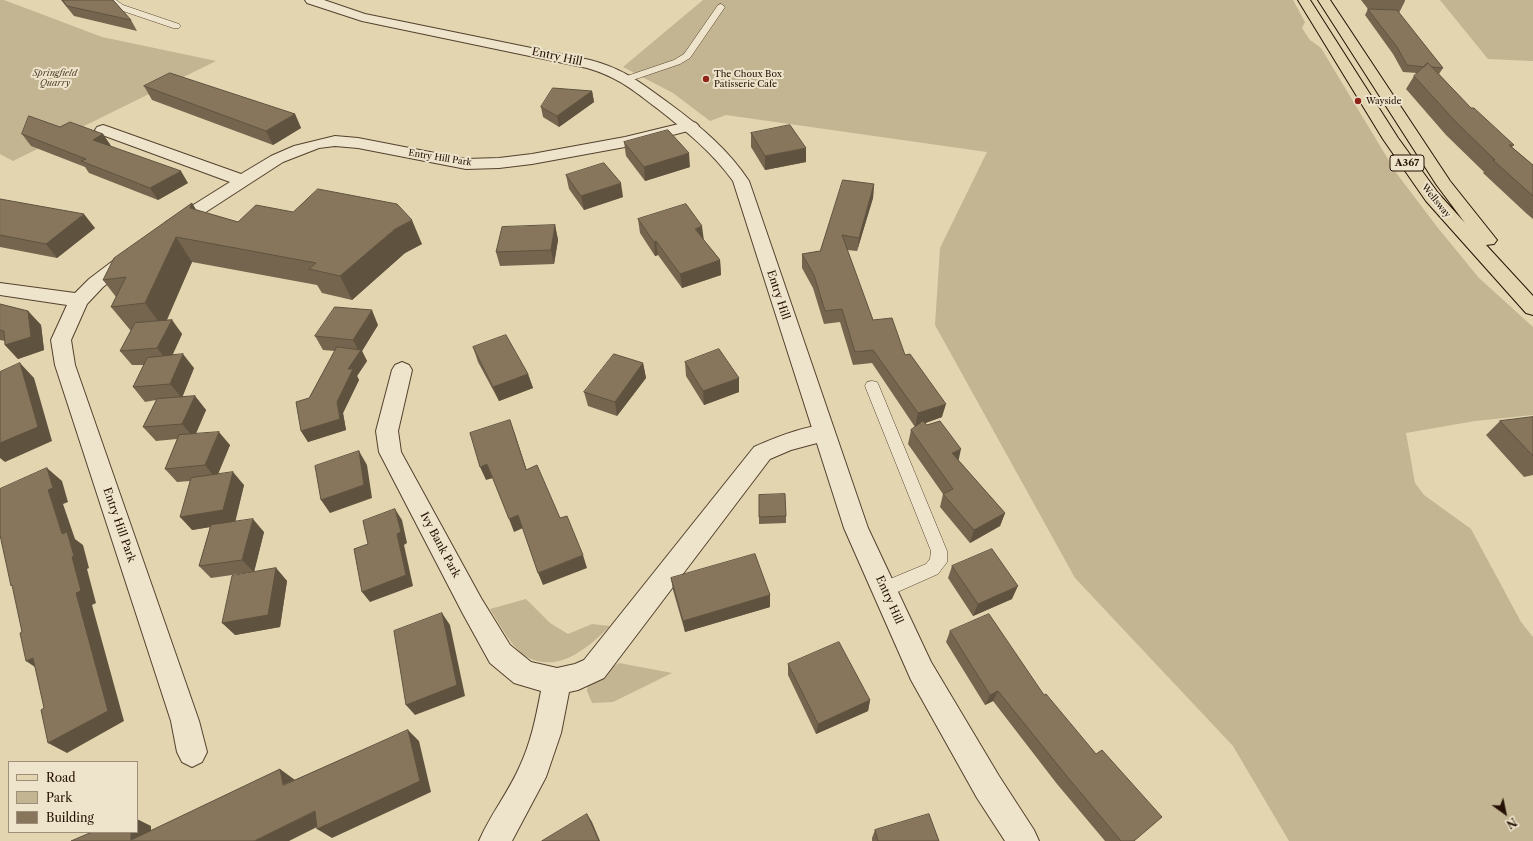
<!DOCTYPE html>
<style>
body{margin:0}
#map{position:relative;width:1533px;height:841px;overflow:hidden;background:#e3d5af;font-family:"Libre Caslon Text",serif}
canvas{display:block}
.legend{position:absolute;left:8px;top:761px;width:130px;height:72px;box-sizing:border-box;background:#ede4cb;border:1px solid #9d8f7b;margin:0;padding:5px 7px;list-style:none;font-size:12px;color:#251003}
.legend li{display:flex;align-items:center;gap:8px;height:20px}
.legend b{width:20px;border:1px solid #9d8f7b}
.north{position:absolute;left:1485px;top:793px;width:40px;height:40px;-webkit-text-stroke:3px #ede4cb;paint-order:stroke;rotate:147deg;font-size:11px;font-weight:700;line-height:16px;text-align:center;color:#251003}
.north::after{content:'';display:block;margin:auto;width:14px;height:18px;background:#251003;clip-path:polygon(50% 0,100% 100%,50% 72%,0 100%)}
</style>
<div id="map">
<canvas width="1533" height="841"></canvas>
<ul class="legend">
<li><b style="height:5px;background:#e3d5af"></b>Road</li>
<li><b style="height:11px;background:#c3b492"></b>Park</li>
<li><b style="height:11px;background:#88765c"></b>Building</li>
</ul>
<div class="north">N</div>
</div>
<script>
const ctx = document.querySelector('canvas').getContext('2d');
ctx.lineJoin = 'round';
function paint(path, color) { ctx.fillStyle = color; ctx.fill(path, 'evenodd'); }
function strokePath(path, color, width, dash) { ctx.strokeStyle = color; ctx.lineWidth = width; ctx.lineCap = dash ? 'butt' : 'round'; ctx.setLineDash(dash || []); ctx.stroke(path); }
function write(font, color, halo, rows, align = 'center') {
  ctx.font = font + ' "Libre Caslon Text",serif'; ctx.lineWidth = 4; ctx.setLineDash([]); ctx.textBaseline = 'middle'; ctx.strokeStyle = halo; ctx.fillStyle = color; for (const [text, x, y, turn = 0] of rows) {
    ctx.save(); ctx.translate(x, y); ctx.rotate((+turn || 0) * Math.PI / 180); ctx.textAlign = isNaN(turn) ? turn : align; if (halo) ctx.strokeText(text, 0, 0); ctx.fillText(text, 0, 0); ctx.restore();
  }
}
paint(new Path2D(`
 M0,0H4L102,37L216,61L13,161L0,154Z
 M703,0H1293L1305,22L1302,28L1310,40L1321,48L1397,174L1438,228L1479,278L1533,327V415L1475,421L1406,433L1415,483L1424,495L1471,529L1521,622L1533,637V841H1289L1233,746L1075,578L935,325L940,248L987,152L726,115L710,121L673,93L623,67Z
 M1440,0H1533V61L1488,59Z
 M526,599L550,623L568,634L592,624L610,626C589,647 559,674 527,657C513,650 499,623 490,609Z
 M619,663L672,673L613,702L592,703L587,691L588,682Z`), '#c3b492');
const service = new Path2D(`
 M107,0H116L123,5L179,24L181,26L179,28H173L117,9Z
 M721,4L725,7L690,58L680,64L630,81H624L622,79L624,77L674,60L684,54L718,5Z
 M872,381L877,382L879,386L947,551V562L938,574L884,598L878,596L875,590L878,584L926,564L930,559L931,551L865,386L867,382Z`);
const minor = new Path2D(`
 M691,121L696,123L699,126L696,129L625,147L532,164L499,168L466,169L358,148L335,146L319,148L283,162L178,230L172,231L166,230L163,226L166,222L230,182L97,133L95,130L97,127L103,125L109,127L241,174L271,156L294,146L335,136L358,138L466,159L499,158L532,154L625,137Z
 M129,252L136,254L138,258L136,262L103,287L87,304L71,340L75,365L199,721L207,752L202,762L192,767L182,762L177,752L171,721L55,365L51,340L67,305L0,295V283L75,293L89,279L122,254Z
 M402,362L409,365L412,370L398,431L401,452L481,598L510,645L531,662L557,668L575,664L584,660L754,447C772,439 814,421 832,427L835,433L832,439L791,450L770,459L604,678L578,690L569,692L561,733L546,777L512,841H479C490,815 508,793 519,768C531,743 536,717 541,691L514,683L490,663L463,614L379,452L376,431L392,370L395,365Z`);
const tertiary = new Path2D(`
 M305,0H324L365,14L590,60C625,69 642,84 670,104C701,127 728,149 749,181L868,528L931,662L999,776L1034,830L1039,841H1005L977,798L911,680L844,528L733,181C712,152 686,131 658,109C633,90 618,77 587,68L362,21L307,3Z`);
const primary = new Path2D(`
 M1298,0H1310L1398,138L1438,193L1465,223L1436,184L1318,0H1330L1450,181L1497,240L1494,244L1486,245L1533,296V315L1526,313L1426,201L1383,139Z`);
strokePath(service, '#54412e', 1);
strokePath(minor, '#54412e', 2);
strokePath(tertiary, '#54412e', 2);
strokePath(primary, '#251003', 2);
paint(service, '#ede4cb');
paint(minor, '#ede4cb');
paint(tertiary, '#ede4cb');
paint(primary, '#e3d5af');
paint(new Path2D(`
 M61,0H113L131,20L137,31L74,16Z
 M1361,0H1405V1L1399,13L1443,68L1439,74L1471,108L1514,145L1512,147L1533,165V219L1527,214L1483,173L1484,172L1446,135L1406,89L1414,76L1417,73L1403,72L1393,54L1365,15L1368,9Z
 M144,86L295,114L301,128L273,145L152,100Z
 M592,91L594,102L559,127L543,117L541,107Z
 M60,127L103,134L111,146L188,183L158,200L89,173L85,167L31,146L22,134Z
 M751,133L806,162L765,170L751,147Z
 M624,142L690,167L645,181L626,156Z
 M566,175L623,197L584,210L569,189Z
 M874,184L873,198L857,251L847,250L873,320L905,355L942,417L925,423L1005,513L1000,526L970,543L940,507L943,494L908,444L911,430L917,426L915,427L872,363L853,365L840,322L824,324L813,288L802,268V254L820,251Z
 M0,199L95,228L57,258L0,247Z
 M196,210L238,222L422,244L405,253L352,300L322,293L317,285L192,262L167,320H172L182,334L172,355L194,368L182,397L195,396L206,410L196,433L230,445L218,474L244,485L235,521L264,532L254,572L276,568L287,581L280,627L235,635L253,572L211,578L199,566L210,527L192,530L190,481L177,482L165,469L177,439L156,441L143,427L156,400L145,402L133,387L144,365H132L120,351L131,331L111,307L116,297L103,280Z
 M638,219L703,239L720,260L721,275L682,288L658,255L655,256L640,233Z
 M555,225L558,240L554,264L500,266L496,252Z
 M0,304L28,311L41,325L44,350L18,359L5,345V341L0,340Z
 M378,325L362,351L367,361L357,376L359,380L343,413L346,430L308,442L301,431L309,398L335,351L323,350L315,336Z
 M473,347L528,374L533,388L499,401L478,362Z
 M685,362L739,392L704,405L686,376Z
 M643,363L646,378L617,416L588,406L584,392Z
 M1533,417V475L1524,477L1486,435L1500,421Z
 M759,495L786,516V523L759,524Z
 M952,566L1012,599L973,616L948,578Z
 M671,578L770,595V607L685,632L673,590Z
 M950,631L1044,695L1096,754L1134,841H1105L1057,784L993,701L985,705L946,642Z
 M788,664L870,700L868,711L816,734L788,675Z
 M875,830L939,841H872V838Z`), '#75654f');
paint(new Path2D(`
 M592,91L594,102L559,127L557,116Z
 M295,114L301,128L273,145L266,131Z
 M103,134L111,146L101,151L93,140Z
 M806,148V162L765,170V156Z
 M689,153L690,167L645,181L644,167Z
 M181,171L188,183L158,200L150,188Z
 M621,183L623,197L584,210L581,196Z
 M874,184L873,198L857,251L859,238Z
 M192,203L207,227L190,208Z
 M84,214L95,228L57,258L46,244Z
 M412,220L422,244L405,253L352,300L340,276L395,229Z
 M555,225L558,240L554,264L551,250Z
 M702,226L704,241L695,229Z
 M176,237L192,262L163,328L145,303Z
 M656,241L658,255L655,256L654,242Z
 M720,260L721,275L682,288L680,274Z
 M372,310L378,325L362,351L367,361L357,376L359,380L343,413L346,430L308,442L301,431L337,402L348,369L359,352L353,340Z
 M28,311L41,325L44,350L18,359L5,345Z
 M172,320L182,334L169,363L157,348Z
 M183,354L194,368L182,398L170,384Z
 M20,363L34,378L52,441L5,462L0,458V443Z
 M643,363L646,378L617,416L615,402Z
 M528,374L533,388L499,401L493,387Z
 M739,378V392L704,405L703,391Z
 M195,396L206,410L194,438L182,424Z
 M946,404L942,417L915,427L918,413Z
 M510,420L515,434L531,483L526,470Z
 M219,432L230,445L216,479L205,465Z
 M961,449L958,463L952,453Z
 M359,451L367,465L372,498L330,513L321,500Z
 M487,464L493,478L486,480L480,467Z
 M47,468L62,481L68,502L63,504L75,539L83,545L89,568L87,569L96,603L92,605L124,721L67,753L48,743L76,593L62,534L48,490Z
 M233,472L244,485L235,523L192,530L180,517Z
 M395,509L402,520L407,543L404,545L413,586L370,602L362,592L397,534Z
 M1005,513L1000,526L970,543L974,530Z
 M518,515L523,528L514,532L509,519Z
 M253,519L264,532L254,572L242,560Z
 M583,555L587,568L543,585L538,573Z
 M276,568L287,581L280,627L235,635L222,623Z
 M1018,586L1012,599L973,616L978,604Z
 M770,595V607L685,632L683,621Z
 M442,613L450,625L465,696L415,715L406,705Z
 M33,658L44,673L26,661Z
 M998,691L993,701L985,705L990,695Z
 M870,700L868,711L816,734L818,724Z
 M408,730L419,741L431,792L332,838L317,829Z
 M280,769L295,780L283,785Z
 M315,811L329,821L289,841H254Z
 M587,814L592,822L600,841H599Z
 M137,819L151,826V841L131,840V832H137Z`), '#5f5340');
const building = new Path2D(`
 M63,0H113L131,20L67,6Z
 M1368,9L1397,10L1443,68L1432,67L1428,63L1424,67L1407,65L1397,47Z
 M1428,63L1471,108H1474L1514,145H1509L1533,165V196L1493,160H1495L1455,121L1414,76Z
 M170,73L295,114L266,131L144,86Z
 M553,88L592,91L557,116L541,107Z
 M29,116L60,127L70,122L103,134L93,140L181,171L150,188L81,161L86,159L22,134Z
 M790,125L806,148L765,156L751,133Z
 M668,130L689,153L644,167L624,142Z
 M604,163L621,183L581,196L566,175Z
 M843,180L874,184L859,238L842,235L873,320L892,318L905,355L910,354L946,404L918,413L873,350L855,352L842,309L825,311L814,275L802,254L820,251Z
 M318,189L397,204L412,220L395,229L340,276L309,269L316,263L176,237L145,303L111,307L126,277L103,280L114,258L192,203L190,208L238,222L256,205L293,212Z
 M0,199L84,214L46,244L0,235Z
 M686,204L702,226L695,229L720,260L680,274L656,241L654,242L638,219Z
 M555,225L551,250L496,252L502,227Z
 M0,304L28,311L31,337L5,345L4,331L0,330Z
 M335,307L372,310L353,340L315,336Z
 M172,320L157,348L120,351L135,323Z
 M506,335L528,374L493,387L473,347Z
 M337,347L361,350L348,369H353L337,402L340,419L301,431L296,402L309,398Z
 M719,349L739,378L703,391L685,362Z
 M183,354L170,384L133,387L147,358Z
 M614,354L643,363L615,402L584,392Z
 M20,363L38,427L0,443V372Z
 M195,396L182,424L143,427L157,399Z
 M1533,417V456L1500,421Z
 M510,420L526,470L537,465L560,518L567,516L583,555L538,573L518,515L509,519L487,464L480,467L470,433Z
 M923,421L927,425L940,421L961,449L952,453L1005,513L974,530L943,494L953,489L911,430Z
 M219,432L205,465L165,469L179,435Z
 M359,451L364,485L321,500L315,466Z
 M47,468L53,488L48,490L62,534L67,532L74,556L72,557L81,591L76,593L108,711L48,743L41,710L44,708L33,658L26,661L20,633L22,632L12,585L11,586L0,535V489Z
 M233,472L223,510L180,517L191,478Z
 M785,494L786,516L759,517V495Z
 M395,509L401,532L397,534L406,575L362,592L354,549L368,544L363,521Z
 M253,519L242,560L199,566L211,525Z
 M992,549L1018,586L978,604L952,566Z
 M755,554L770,595L683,621L671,578Z
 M276,568L268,615L222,623L232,576Z
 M442,613L457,685L406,705L394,631Z
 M989,614L1044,695L1046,694L1096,754L1102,750L1162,817L1134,841H1121L1065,774L998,691L990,695L950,631Z
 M839,642L870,700L818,724L788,664Z
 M408,730L420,781L317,829L315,811L254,841H71L92,832H131V840L280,769L283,785Z
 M587,814L599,841H542Z
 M929,814L939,841H878L875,830Z`);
paint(building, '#88765c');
strokePath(building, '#5f5340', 1);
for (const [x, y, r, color] of [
 [706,79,4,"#8f2418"],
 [1358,101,4,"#8f2418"]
]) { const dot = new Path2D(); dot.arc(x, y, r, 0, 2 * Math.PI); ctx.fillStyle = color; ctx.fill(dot); strokePath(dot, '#ede4cb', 1.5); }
write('italic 9px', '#5c4935', '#ede4cb', [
 ["Springfield",55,73],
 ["Quarry",55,83]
]);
write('9px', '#251003', '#ede4cb', [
 ["The Choux Box",714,74],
 ["Patisserie Cafe",714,84],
 ["Wayside",1366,101]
], 'left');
write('9px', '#251003', '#ede4cb', [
 ["Entry Hill Park",440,158,9],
 ["Wellsway",1436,201,51]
]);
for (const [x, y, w] of [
 [1407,163,34]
]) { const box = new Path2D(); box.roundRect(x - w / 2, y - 8, w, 16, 3); ctx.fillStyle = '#ede4cb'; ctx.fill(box); strokePath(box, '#251003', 1); }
write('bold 10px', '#251003', null, [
 ["A367",1407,163]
]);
write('11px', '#251003', '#ede4cb', [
 ["Entry Hill",557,57,12],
 ["Entry Hill",778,295,72],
 ["Entry Hill Park",119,525,71],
 ["Ivy Bank Park",440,545,62],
 ["Entry Hill",889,600,66]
]);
</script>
